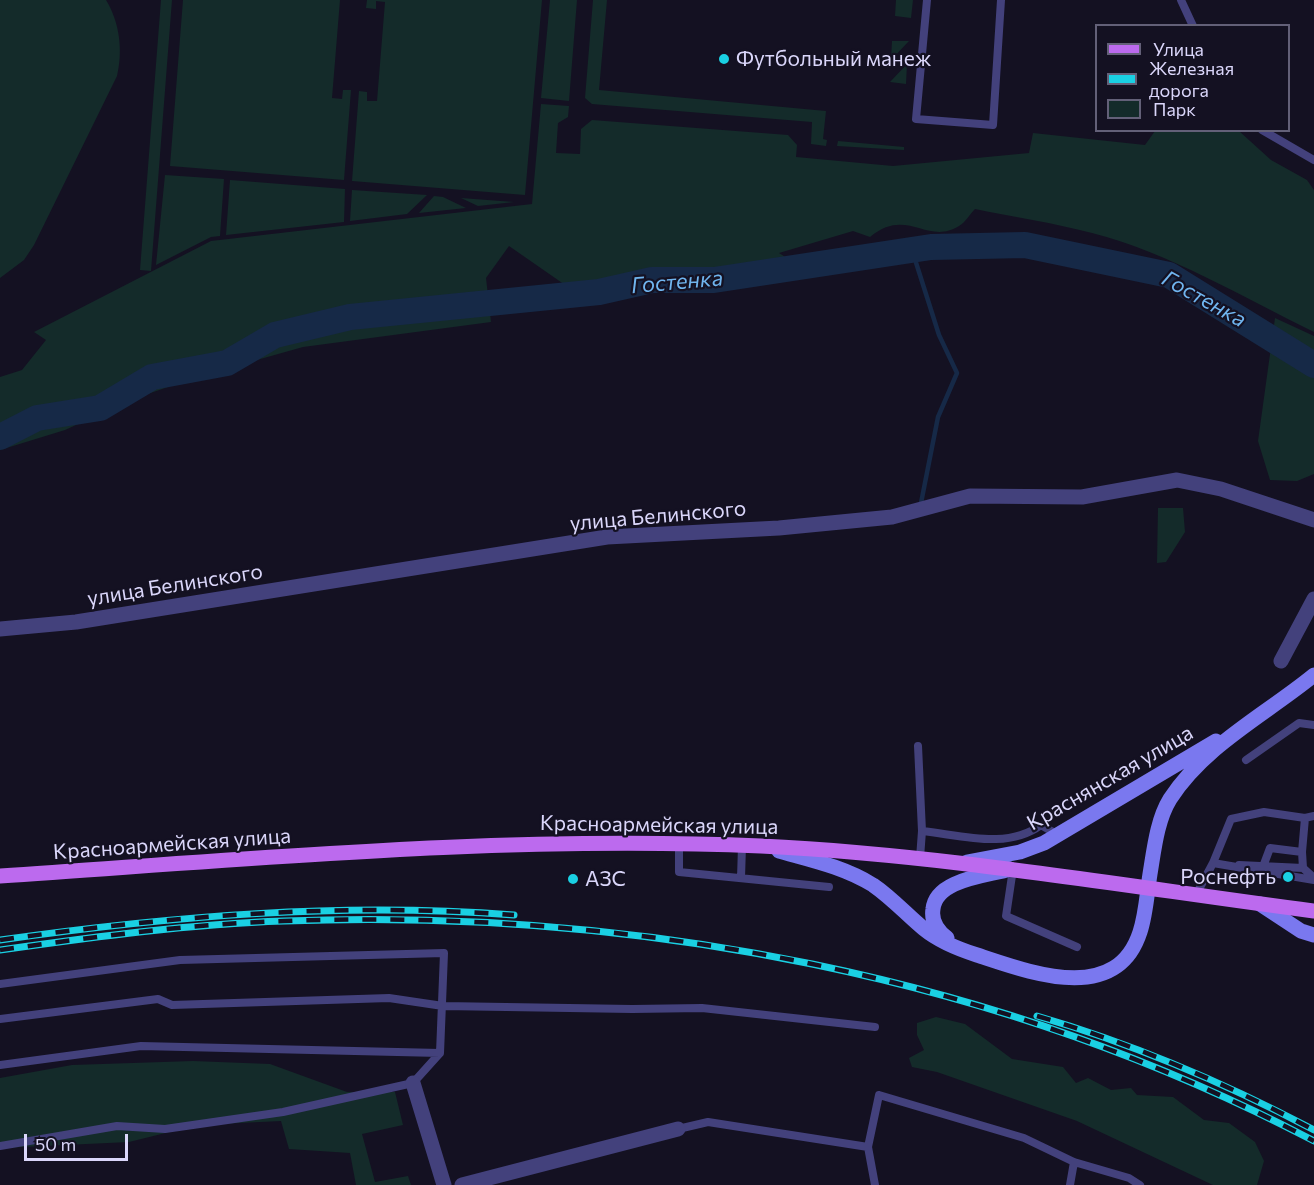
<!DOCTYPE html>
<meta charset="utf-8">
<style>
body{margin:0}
#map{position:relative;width:1314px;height:1185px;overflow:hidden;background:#141122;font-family:Commissioner,sans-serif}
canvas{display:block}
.legend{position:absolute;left:1095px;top:24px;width:195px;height:108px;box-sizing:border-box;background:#141122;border:2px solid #636078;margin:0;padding:8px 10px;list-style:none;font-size:18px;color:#dad6fa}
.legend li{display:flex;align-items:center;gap:12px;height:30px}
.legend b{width:30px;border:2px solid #636078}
.scale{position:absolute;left:24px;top:1134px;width:104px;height:27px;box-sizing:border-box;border:3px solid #dad6fa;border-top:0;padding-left:8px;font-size:18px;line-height:21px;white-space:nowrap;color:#dad6fa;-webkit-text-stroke:4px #141122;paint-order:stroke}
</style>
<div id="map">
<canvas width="1314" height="1185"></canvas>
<ul class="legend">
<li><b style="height:8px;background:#bc6aee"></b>Улица</li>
<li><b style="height:8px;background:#1ad0e3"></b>Железная дорога</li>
<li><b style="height:16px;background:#142b2a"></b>Парк</li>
</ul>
<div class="scale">50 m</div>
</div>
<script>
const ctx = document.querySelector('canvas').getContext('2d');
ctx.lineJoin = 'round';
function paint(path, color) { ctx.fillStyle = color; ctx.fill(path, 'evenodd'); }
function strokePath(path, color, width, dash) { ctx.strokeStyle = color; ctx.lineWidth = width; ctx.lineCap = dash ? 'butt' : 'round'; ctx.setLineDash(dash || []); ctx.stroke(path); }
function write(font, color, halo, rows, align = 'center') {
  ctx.font = font + ' Commissioner,sans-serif'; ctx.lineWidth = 4.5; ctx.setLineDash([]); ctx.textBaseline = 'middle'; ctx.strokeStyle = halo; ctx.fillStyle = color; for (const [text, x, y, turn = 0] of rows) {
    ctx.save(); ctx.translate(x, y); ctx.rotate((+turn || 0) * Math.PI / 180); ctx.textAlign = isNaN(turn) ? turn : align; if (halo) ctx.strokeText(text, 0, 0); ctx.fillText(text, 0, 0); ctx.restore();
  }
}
paint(new Path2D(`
 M0,0H106C120,23 123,51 117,76L34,245L24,260L0,278Z
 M161,0H172L151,271L140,270Z
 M183,0H340L332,98L342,99L343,90H351L344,180L170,166Z
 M367,0H542L525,195L352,181L359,91L367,92V101H377L385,2L376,1V9L366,8Z
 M550,0H577L569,101L541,98Z
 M593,0H607L599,90L826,111L823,139L827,140L826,146L811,144L812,122L592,104L585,98Z
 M896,0H913L911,18L895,16Z
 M892,41H909L891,60Z
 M907,64L906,84L890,82Z
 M541,104L569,106L568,117L558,123L556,153L580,154L581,129L592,120L788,135L797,145L796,157L893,166L1029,153L1033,133L1145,145L1155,131H1239L1271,160L1307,180L1314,190V332C1242,297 1170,253 1092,233C1054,223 1014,217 975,209C970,214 965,223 959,226C927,246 907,206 870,237L853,231L779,253L798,265L568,287L509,246L486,278L491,322L303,347L200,376L133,399L65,430L0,450V377L22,370L46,340L34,332L211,241L532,204Z
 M838,141L904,147V150L837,146Z
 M165,175L224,179L220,236L211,237L156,265Z
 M230,180L345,189L344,222L226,235Z
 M352,190L427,195L407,214L350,221Z
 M434,196L443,197L466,208L419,213Z
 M461,198L514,202L478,206Z
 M1275,318L1314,336V474L1297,481L1270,480L1258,441Z
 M1158,508H1183L1185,532L1166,562L1157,563Z
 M936,1017L965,1024L1012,1059L1063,1067L1076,1083L1088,1078L1111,1090L1131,1088L1137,1095L1173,1097L1204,1120L1229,1123L1255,1142L1264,1161L1257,1185H1213L1077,1121L937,1072L912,1067L909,1058L924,1050L917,1035V1023Z
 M193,1061L270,1064L347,1092H395L403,1125L362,1134L375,1182L408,1176L411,1185H356L350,1153L289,1149L281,1121L198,1125L129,1142L0,1148V1078L72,1065Z`), '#142b2a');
strokePath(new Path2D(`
 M912,250L939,335L957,373L938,417L921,503`), '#162947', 4.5);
strokePath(new Path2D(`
 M0,437L37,418L100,408L152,377L227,363L275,335L350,317L599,292L652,280H714L931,247L1025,245L1169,275L1314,365`), '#162947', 26);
strokePath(new Path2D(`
 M927,0L916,119L993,125L1001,0
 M1181,0L1193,26
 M1262,130L1314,160
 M918,746L922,831
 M1246,760L1299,723L1314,725
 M1305,818L1314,816
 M679,845V872L829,887
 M920,858L922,831C961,835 1007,850 1041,825L1058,835
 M1213,863L1231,819L1264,812L1305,818L1302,852
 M1264,864L1270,848L1302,852L1303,868
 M1239,865L1303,868L1314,878
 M1013,869L1006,916L1077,947
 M741,878L742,846
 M1197,893L1213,863L1314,880
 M0,984L180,960L444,953L440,1053L413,1083L283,1112L165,1129L117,1126L0,1146
 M0,1019L158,999L172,1005L389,998L443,1006L632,1009L702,1008L875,1027
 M0,1065L141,1046L440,1053
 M678,1129L708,1122L868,1147
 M875,1185L868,1147L879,1095L1024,1138L1074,1162L1129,1178L1140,1185
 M1070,1185L1074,1162`), '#43417c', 8);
strokePath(new Path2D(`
 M0,629L76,622L607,537L779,528L892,517L970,496L1082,497L1177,480L1221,489L1314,520
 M1281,661L1314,599
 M413,1083L444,1185
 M462,1185L678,1129`), '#43417c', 15);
strokePath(new Path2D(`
 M779,851C811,860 844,867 873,885C892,898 907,915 924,929C940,942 958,949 977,955C1029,972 1116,1006 1140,932C1146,914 1147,893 1150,874C1154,850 1157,820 1170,799C1205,745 1265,715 1314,675
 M967,862L1020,852L1044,843L1216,741
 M1260,904L1301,931L1314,935
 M947,938C938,931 931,921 933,909C936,879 987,876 1010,869`), '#7a78ef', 15);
strokePath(new Path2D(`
 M0,876C253,859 507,835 761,846C947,855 1130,887 1314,911`), '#bc6aee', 15);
const rail = new Path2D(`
 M0,940C171,916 342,902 514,915
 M0,950C94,937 189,924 284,921C636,908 1000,976 1314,1141
 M1037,1016C1134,1044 1225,1083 1314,1130`);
strokePath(rail, '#1ad0e3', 7);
strokePath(rail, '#141122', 4.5, [14]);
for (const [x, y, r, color] of [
 [724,59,6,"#1ad0e3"],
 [1288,877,6,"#1ad0e3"],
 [573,879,6,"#1ad0e3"]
]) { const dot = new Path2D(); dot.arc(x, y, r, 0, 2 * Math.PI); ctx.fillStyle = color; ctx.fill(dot); strokePath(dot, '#141122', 2); }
write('21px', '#dad6fa', '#141122', [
 ["Футбольный манеж",736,59],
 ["Роснефть",1276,877,"right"],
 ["АЗС",585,879]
], 'left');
write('21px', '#dad6fa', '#141122', [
 ["улица Белинского",658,516,-5],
 ["улица Белинского",175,585,-9],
 ["Краснянская улица",1110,778,-30],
 ["Красноармейская улица",659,825,1],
 ["Красноармейская улица",172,844,-4]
]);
write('italic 22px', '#70b5ef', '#141122', [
 ["Гостенка",677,282,-5],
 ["Гостенка",1204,299,29]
]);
</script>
